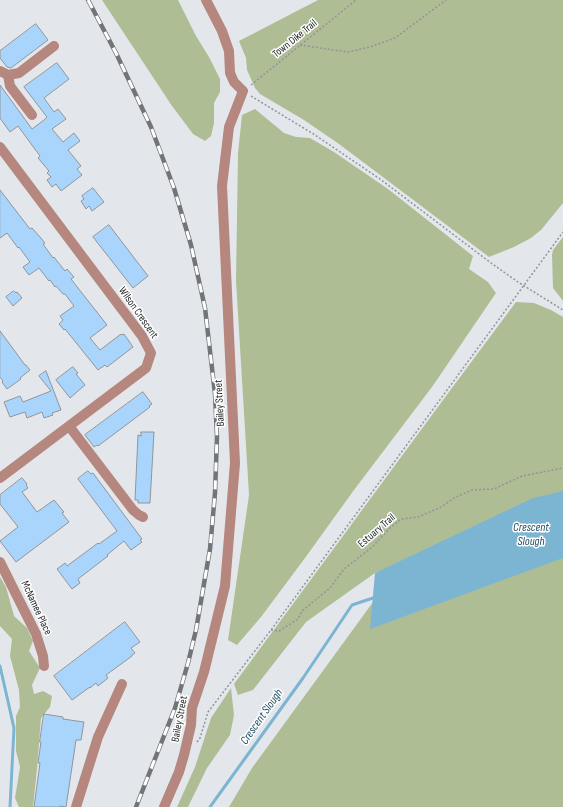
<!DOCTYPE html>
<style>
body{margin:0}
canvas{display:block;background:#e3e7ec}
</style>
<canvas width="563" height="807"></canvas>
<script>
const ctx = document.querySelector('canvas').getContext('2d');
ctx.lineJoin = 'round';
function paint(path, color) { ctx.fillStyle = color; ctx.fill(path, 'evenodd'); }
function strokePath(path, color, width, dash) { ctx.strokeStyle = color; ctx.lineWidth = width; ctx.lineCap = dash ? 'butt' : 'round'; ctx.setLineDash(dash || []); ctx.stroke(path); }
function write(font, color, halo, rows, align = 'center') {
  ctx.font = font + ' "Sofia Sans Condensed",sans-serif'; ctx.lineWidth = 3; ctx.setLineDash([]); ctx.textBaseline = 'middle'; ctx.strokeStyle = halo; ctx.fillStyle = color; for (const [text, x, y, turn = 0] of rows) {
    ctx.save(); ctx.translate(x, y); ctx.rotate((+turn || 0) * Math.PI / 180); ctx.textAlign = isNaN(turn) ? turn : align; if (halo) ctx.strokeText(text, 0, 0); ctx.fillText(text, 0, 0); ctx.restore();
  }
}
paint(new Path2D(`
 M102,0H178L196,36L209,57L220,79V92L214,103V123L211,136L205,141L193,134L172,106Z
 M318,0H563V203L541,230L531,238L514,247L489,257L339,144L304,120L260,94L255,88L247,70L246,58L239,41Z
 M255,109L284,133L296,137L310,138L334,152L388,189L473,256L469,269L488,282L496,293L432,387L354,490L305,558L261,617L237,645L228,640L249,495L236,281L238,153L242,115Z
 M563,237V301L553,288L552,255L553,250Z
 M516,302L534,303L551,310L563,317V807H229L252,768L403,561L375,573L306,622L253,690L238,695L234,684L446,396Z
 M0,577L6,587L14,616L27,628L33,641L29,651L40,668L32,685L34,694L43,691L52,696L50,707L41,718L37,769L33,807H19L15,798L20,767L16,751V716L20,707L19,690L10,656L12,639L0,626Z
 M231,688L234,715L230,735L207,768L188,807H177L195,767L211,718Z`), '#afbd95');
paint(new Path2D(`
 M563,491V558L370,629L375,573L533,498Z`), '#7cb5d2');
strokePath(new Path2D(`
 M0,666L14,728L10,807
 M210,807L303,678L352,605L376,597`), '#7cb5d2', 3);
const building = new Path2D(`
 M36,24L48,40L11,68L7,67L0,58V51Z
 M57,63L69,79L44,98L54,112L58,109L66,119L52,129L63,142L74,133L80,141L68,150L81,166L77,169L82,175L61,191L56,184L52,187L47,180L51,177L47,173L49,171L38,158L40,156L18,126L10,132L0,118V85L32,129L44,120L47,117L24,87Z
 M93,188L104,202L92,211L89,206L86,209L81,201L84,199L82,196Z
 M0,190L30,229L32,228L40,237L45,243L43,244L53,258L54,257L65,271L67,269L74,277L71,279L107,325L90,338L100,350L121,334L122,335L124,334L133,347L107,367L105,365L98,370L65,329L64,330L59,324L63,320L60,316L74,306L65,294H63L56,286L55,287L50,280L49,281L39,268L29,275L23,267L30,262L19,247L18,248L7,233L0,238Z
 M109,225L148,276L133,288L93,237Z
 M14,291L16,293L17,292L22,298L13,306L6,297Z
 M0,331L25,365H26L30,370L20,378L21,379L7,389L2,382L3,381L0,377Z
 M73,367L78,373L76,374L85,385L70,398L56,380Z
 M46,371L61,410L52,413L53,415L44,418L42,412L27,418L25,412L10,417L4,402L20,396L23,402L51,391L39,376Z
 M143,392L152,404L149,406L150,407L98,446L97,445L94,447L85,435Z
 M141,432H154L150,503H138V500H135L138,435L141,436Z
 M88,471L91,474L93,473L142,539L140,540L142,542L131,550L124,541L107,555L108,556L78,579L80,583L72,589L57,569L65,563L67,566L98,543L99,544L117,531L78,479Z
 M22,478L27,484L26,485L28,488L22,492L37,512L54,500L64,512L62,513L69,522L16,562L0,541L18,527L0,504V495Z
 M125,622L140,642L131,648L135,653L132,655V656L106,675L108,678L98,686L96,683L90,688V687L72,700L54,676Z
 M44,714L63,717V719L84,722L81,740H76L66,807L60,806V807H34L40,763H38L41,742H40Z`);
paint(building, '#a9d5fd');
strokePath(building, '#919599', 1);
strokePath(new Path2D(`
 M300,45L348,52L370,47L395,38L446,0
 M251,85L356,0
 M251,96L315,135L380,179L491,263L518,282L563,310
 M271,630L279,631L298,619L302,611L330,588L344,569L371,548L390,528L401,519L418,517L441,507L454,498L472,490L494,489L522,476L563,468
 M197,742L200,738L208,712L271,630L563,232`), '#919498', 1.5, [2, 2]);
strokePath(new Path2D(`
 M0,71L8,75L19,73L54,46
 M8,75L10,86L32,115
 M0,147L142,336L151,353L146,368L0,478
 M69,426L133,510L139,515L143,517
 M0,562L36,634L43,656L44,666
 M76,807L98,737L122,684
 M164,807L179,772L184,755L191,725L192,708L204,672L225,586L235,463L222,186L229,127L243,91L234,82L230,73L229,51L222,31L206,0`), '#b6877e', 10);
const rail = new Path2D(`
 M88,0L116,53L151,127L174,188L191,245L205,308L215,394L217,437L215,493L210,549L196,630L188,663L175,708L136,807`);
strokePath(rail, '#727477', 4.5);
strokePath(rail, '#fff', 3, [9]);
write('11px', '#27292a', '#fff', [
 ["Town Dike Trail",295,39,-39],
 ["Wilson Crescent",138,313,55],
 ["Bailey Street",220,403,-93],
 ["Estuary Trail",377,531,-41],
 ["McNamee Place",36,608,65],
 ["Bailey Street",180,719,-79]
]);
write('italic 12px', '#1b4a5f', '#fff', [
 ["Crescent",531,528],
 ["Slough",531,542],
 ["Crescent Slough",262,717,-55]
]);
</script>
